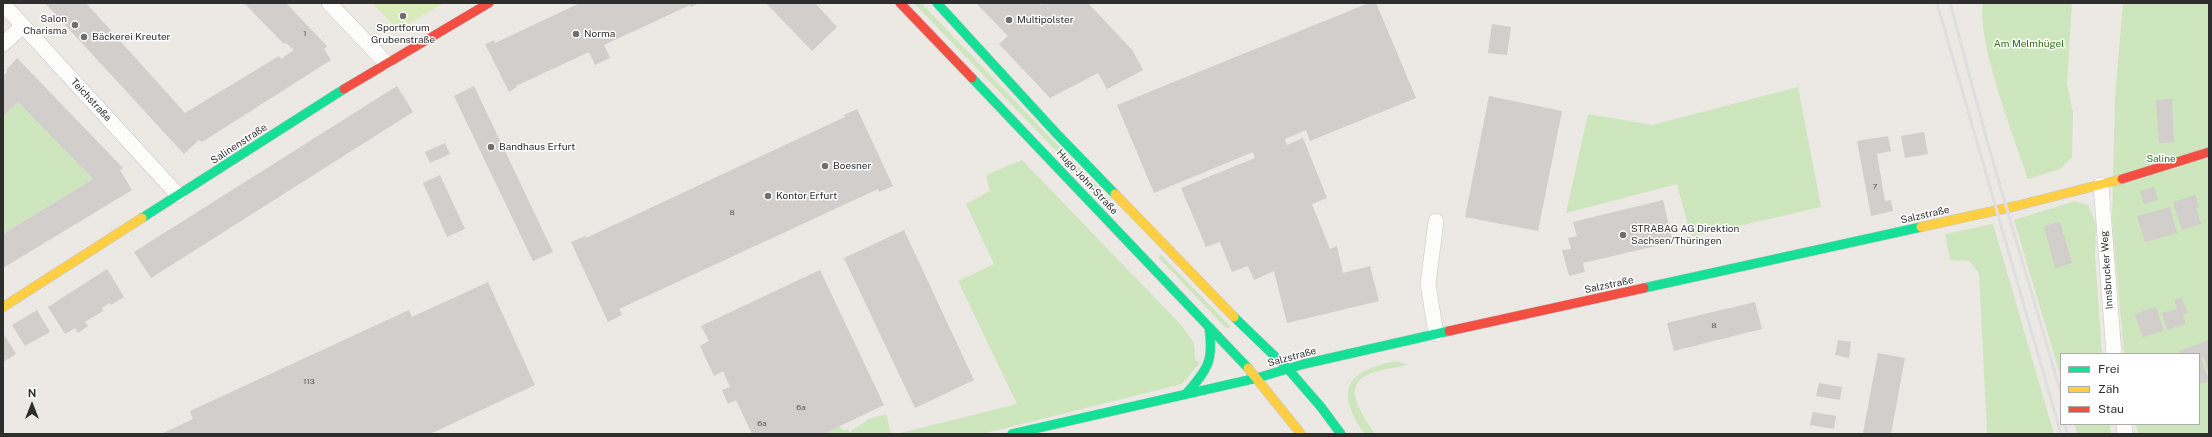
<!DOCTYPE html>
<meta charset="utf-8">
<style>
body{margin:0}
#map{position:relative;width:2212px;height:437px;overflow:hidden;background:#ece8e4;font-family:"Public Sans",sans-serif}
canvas{display:block}
.frame{position:absolute;inset:0;border:4px solid #2e2e2e;pointer-events:none}
.legend{position:absolute;left:2060px;top:353px;width:140px;height:72px;box-sizing:border-box;background:#fff;border:1px solid #ababab;margin:0;padding:5px 7px;list-style:none;font-size:12px;color:#2e2e2e}
.legend li{display:flex;align-items:center;gap:8px;height:20px}
.legend b{width:20px;border:1px solid #ababab}
.north{position:absolute;left:12px;top:385px;width:40px;height:40px;-webkit-text-stroke:3px #fff;paint-order:stroke;rotate:0deg;font-size:11px;font-weight:700;line-height:16px;text-align:center;color:#2e2e2e}
.north::after{content:'';display:block;margin:auto;width:14px;height:18px;background:#2e2e2e;clip-path:polygon(50% 0,100% 100%,50% 72%,0 100%)}
</style>
<div id="map">
<canvas width="2212" height="437"></canvas>
<div class="frame"></div>
<ul class="legend">
<li><b style="height:5px;background:#16e098"></b>Frei</li>
<li><b style="height:5px;background:#ffcf43"></b>Zäh</li>
<li><b style="height:5px;background:#f24e42"></b>Stau</li>
</ul>
<div class="north">N</div>
</div>
<script>
const ctx = document.querySelector('canvas').getContext('2d');
ctx.lineJoin = 'round';
function paint(path, color) { ctx.fillStyle = color; ctx.fill(path, 'evenodd'); }
function strokePath(path, color, width, dash) { ctx.strokeStyle = color; ctx.lineWidth = width; ctx.lineCap = dash ? 'butt' : 'round'; ctx.setLineDash(dash || []); ctx.stroke(path); }
function write(font, color, halo, rows, align = 'center') {
  ctx.font = font + ' "Public Sans",sans-serif'; ctx.lineWidth = 3; ctx.setLineDash([]); ctx.textBaseline = 'middle'; ctx.strokeStyle = halo; ctx.fillStyle = color; for (const [text, x, y, turn = 0] of rows) {
    ctx.save(); ctx.translate(x, y); ctx.rotate((+turn || 0) * Math.PI / 180); ctx.textAlign = isNaN(turn) ? turn : align; if (halo) ctx.strokeText(text, 0, 0); ctx.fillText(text, 0, 0); ctx.restore();
  }
}
paint(new Path2D(`
 M914,3H921L1115,205V209H1112Z
 M1983,3H2072L2067,84L2073,113L2072,157L2060,169L2028,179C2015,139 1976,41 1983,3Z
 M2123,3H2209V434H2138L2136,424H2199V354H2124L2112,220L2115,97Z
 M1798,87L1821,207L1691,237L1677,184L1566,213L1588,114L1652,125Z
 M18,102L93,179L3,234V117Z
 M1022,160L1182,326L1194,343L1195,360L1200,363L1182,384L982,434H896L1017,404L958,281L994,264L966,204L990,191L986,175Z
 M2075,201L2088,205L2096,224L2095,255L2102,354H2061V378L2014,220Z
 M1993,224L2054,434H1987L1979,273L1969,261L1950,260L1945,234Z
 M1160,254L1230,326L1229,328L1225,327L1159,258Z
 M1397,361L1408,365C1396,368 1381,369 1369,374C1339,386 1365,418 1375,434H1365C1334,391 1346,370 1397,361Z
 M886,414L891,434H823L840,426L843,431L847,429L850,432L869,419Z
 M2075,424H2110L2111,434H2077Z`), '#cee6be');
paint(new Path2D(`
 M372,3H444L398,30Z`), '#d9eabb');
paint(new Path2D(`
 M45,3H86L185,113L279,56L281,59L294,50L286,43L284,44L244,3H286L327,46L324,49L331,60L202,142L199,140L184,154Z
 M580,3H699L691,7L690,5L604,45L610,58L595,65L589,52L516,86L517,87L509,92L485,44L494,40L495,43Z
 M766,3H815L837,27L812,51Z
 M976,3H1039L1041,5L1043,3H1088L1133,51L1143,70L1107,89L1098,73L1050,98L999,44L1008,36Z
 M1369,3H1376L1416,98L1310,141L1306,130L1285,139L1287,145L1303,138L1327,198L1312,204L1330,249L1337,246L1343,273L1370,266L1379,301L1287,323L1274,271L1254,280L1248,266L1232,272L1220,242L1206,247L1181,188L1255,158L1253,152L1154,193L1117,105Z
 M1492,24L1511,27L1507,55L1488,53Z
 M17,58L123,168L120,170L132,190L3,268V234L93,179L18,102L3,117V76L7,72L6,70Z
 M397,86L413,112L151,278L134,252Z
 M474,86L553,252L533,261L454,96Z
 M1489,96L1562,111L1538,231L1465,217Z
 M2172,99L2174,142L2159,143L2156,100Z
 M857,109L893,186L879,192L878,189L619,309L622,315L608,322L571,242L585,236L586,238L845,117L844,115Z
 M1924,132L1928,154L1905,158L1901,136Z
 M1888,136L1891,151L1877,154L1885,201L1891,200L1893,211L1871,216L1857,141Z
 M445,143L450,154L430,163L425,152Z
 M440,175L465,229L447,237L423,183Z
 M2154,187L2158,200L2144,204L2140,191Z
 M2196,195L2199,207L2196,208L2201,224L2182,230L2173,202Z
 M1663,200L1673,242L1583,263L1585,272L1569,276L1562,250L1571,249L1568,238L1577,236L1573,222Z
 M2170,207L2177,233L2145,242L2137,216Z
 M2060,222L2072,263L2055,268L2044,226Z
 M904,230L974,380L915,408L844,258Z
 M107,269L124,297L111,305L109,303L102,308L103,311L85,322L88,326L78,333L75,328L65,334L48,307Z
 M820,270L884,405L823,434H752L736,400L728,404L722,390L730,387L723,371L714,376L700,346L709,341L701,326Z
 M488,282L535,385L430,434H161L193,419L190,411L409,310L412,317Z
 M2182,297L2187,313L2183,315L2186,324L2167,330L2162,313L2177,309L2174,300Z
 M1755,302L1762,329L1674,351L1667,323Z
 M2156,307L2164,331L2143,337L2135,314Z
 M37,310L50,332L25,346L12,325Z
 M3,333L16,354L3,362Z
 M1838,340L1851,342L1849,358L1835,355Z
 M2209,340V373L2204,358H2201L2209,381L2199,384V354H2180L2179,351Z
 M1878,353L1905,358L1891,434L1863,433Z
 M1819,383L1842,387L1840,400L1816,396Z
 M1813,412L1836,416L1834,429L1810,425Z`), '#d1cecb');
const street = new Path2D(`
 M329,3L386,63
 M3,4L178,195
 M3,44L23,26
 M2101,185L2114,354
 M1436,221L1428,284L1436,334
 M2124,424L2125,434`);
const fast = new Path2D(`
 M937,3L1056,133L1115,194
 M972,78L1248,368
 M142,218L344,89
 M1644,288L1921,227
 M1234,317L1288,369L1321,407L1341,434
 M1186,394C1208,369 1214,361 1209,327
 M1012,434L1257,378L1304,364L1449,331`);
const slow = new Path2D(`
 M1115,194L1234,317
 M1921,227L2016,206L2122,179
 M3,307L142,218
 M1248,368L1301,434`);
const jam = new Path2D(`
 M900,3L972,78
 M344,89L489,3
 M2122,179L2209,152
 M1449,331L1644,288`);
strokePath(street, '#c5c4c5', 16);
strokePath(fast, '#c5c4c5', 10);
strokePath(slow, '#c5c4c5', 10);
strokePath(jam, '#c5c4c5', 10);
strokePath(street, '#fcfcfb', 15);
strokePath(fast, '#16e098', 9);
strokePath(slow, '#ffcf43', 9);
strokePath(jam, '#f24e42', 9);
strokePath(new Path2D(`
 M1937,3L2061,434
 M1950,3L1989,148L2061,393
 M2064,424L2068,434`), '#dfdfe1', 3);
for (const [x, y, r, color] of [
 [403,16,4,"#706f6e"],
 [1009,20,4,"#706f6e"],
 [75,25,4,"#706f6e"],
 [576,34,4,"#706f6e"],
 [84,37,4,"#706f6e"],
 [491,147,4,"#706f6e"],
 [825,166,4,"#706f6e"],
 [768,196,4,"#706f6e"],
 [1623,235,4,"#706f6e"]
]) { const dot = new Path2D(); dot.arc(x, y, r, 0, 2 * Math.PI); ctx.fillStyle = color; ctx.fill(dot); strokePath(dot, '#fff', 1.5); }
write('8px', '#585857', null, [
 ["1",305,34],
 ["7",1875,187],
 ["8",732,213],
 ["8",1714,326],
 ["113",309,382],
 ["6a",801,408],
 ["6a",762,424]
]);
write('10px', '#2e2e2e', '#fff', [
 ["Salon",67,19,"right"],
 ["Charisma",67,31,"right"],
 ["Multipolster",1017,20],
 ["Sportforum",403,28,"center"],
 ["Grubenstraße",403,40,"center"],
 ["Norma",584,34],
 ["Bäckerei Kreuter",92,37],
 ["Bandhaus Erfurt",499,147],
 ["Boesner",833,166],
 ["Kontor Erfurt",776,196],
 ["STRABAG AG Direktion",1631,229],
 ["Sachsen/Thüringen",1631,241]
], 'left');
write('10px', '#2c6e1b', '#fff', [
 ["Am Melmhügel",2029,44],
 ["Saline",2161,159]
]);
write('10px', '#2e2e2e', '#fff', [
 ["Teichstraße",91,100,47],
 ["Salinenstraße",239,144,-33],
 ["Hugo-John-Straße",1087,182,47],
 ["Salzstraße",1925,215,-13],
 ["Innsbrucker Weg",2107,270,-94],
 ["Salzstraße",1609,285,-12],
 ["Salzstraße",1292,357,-15]
]);
</script>
